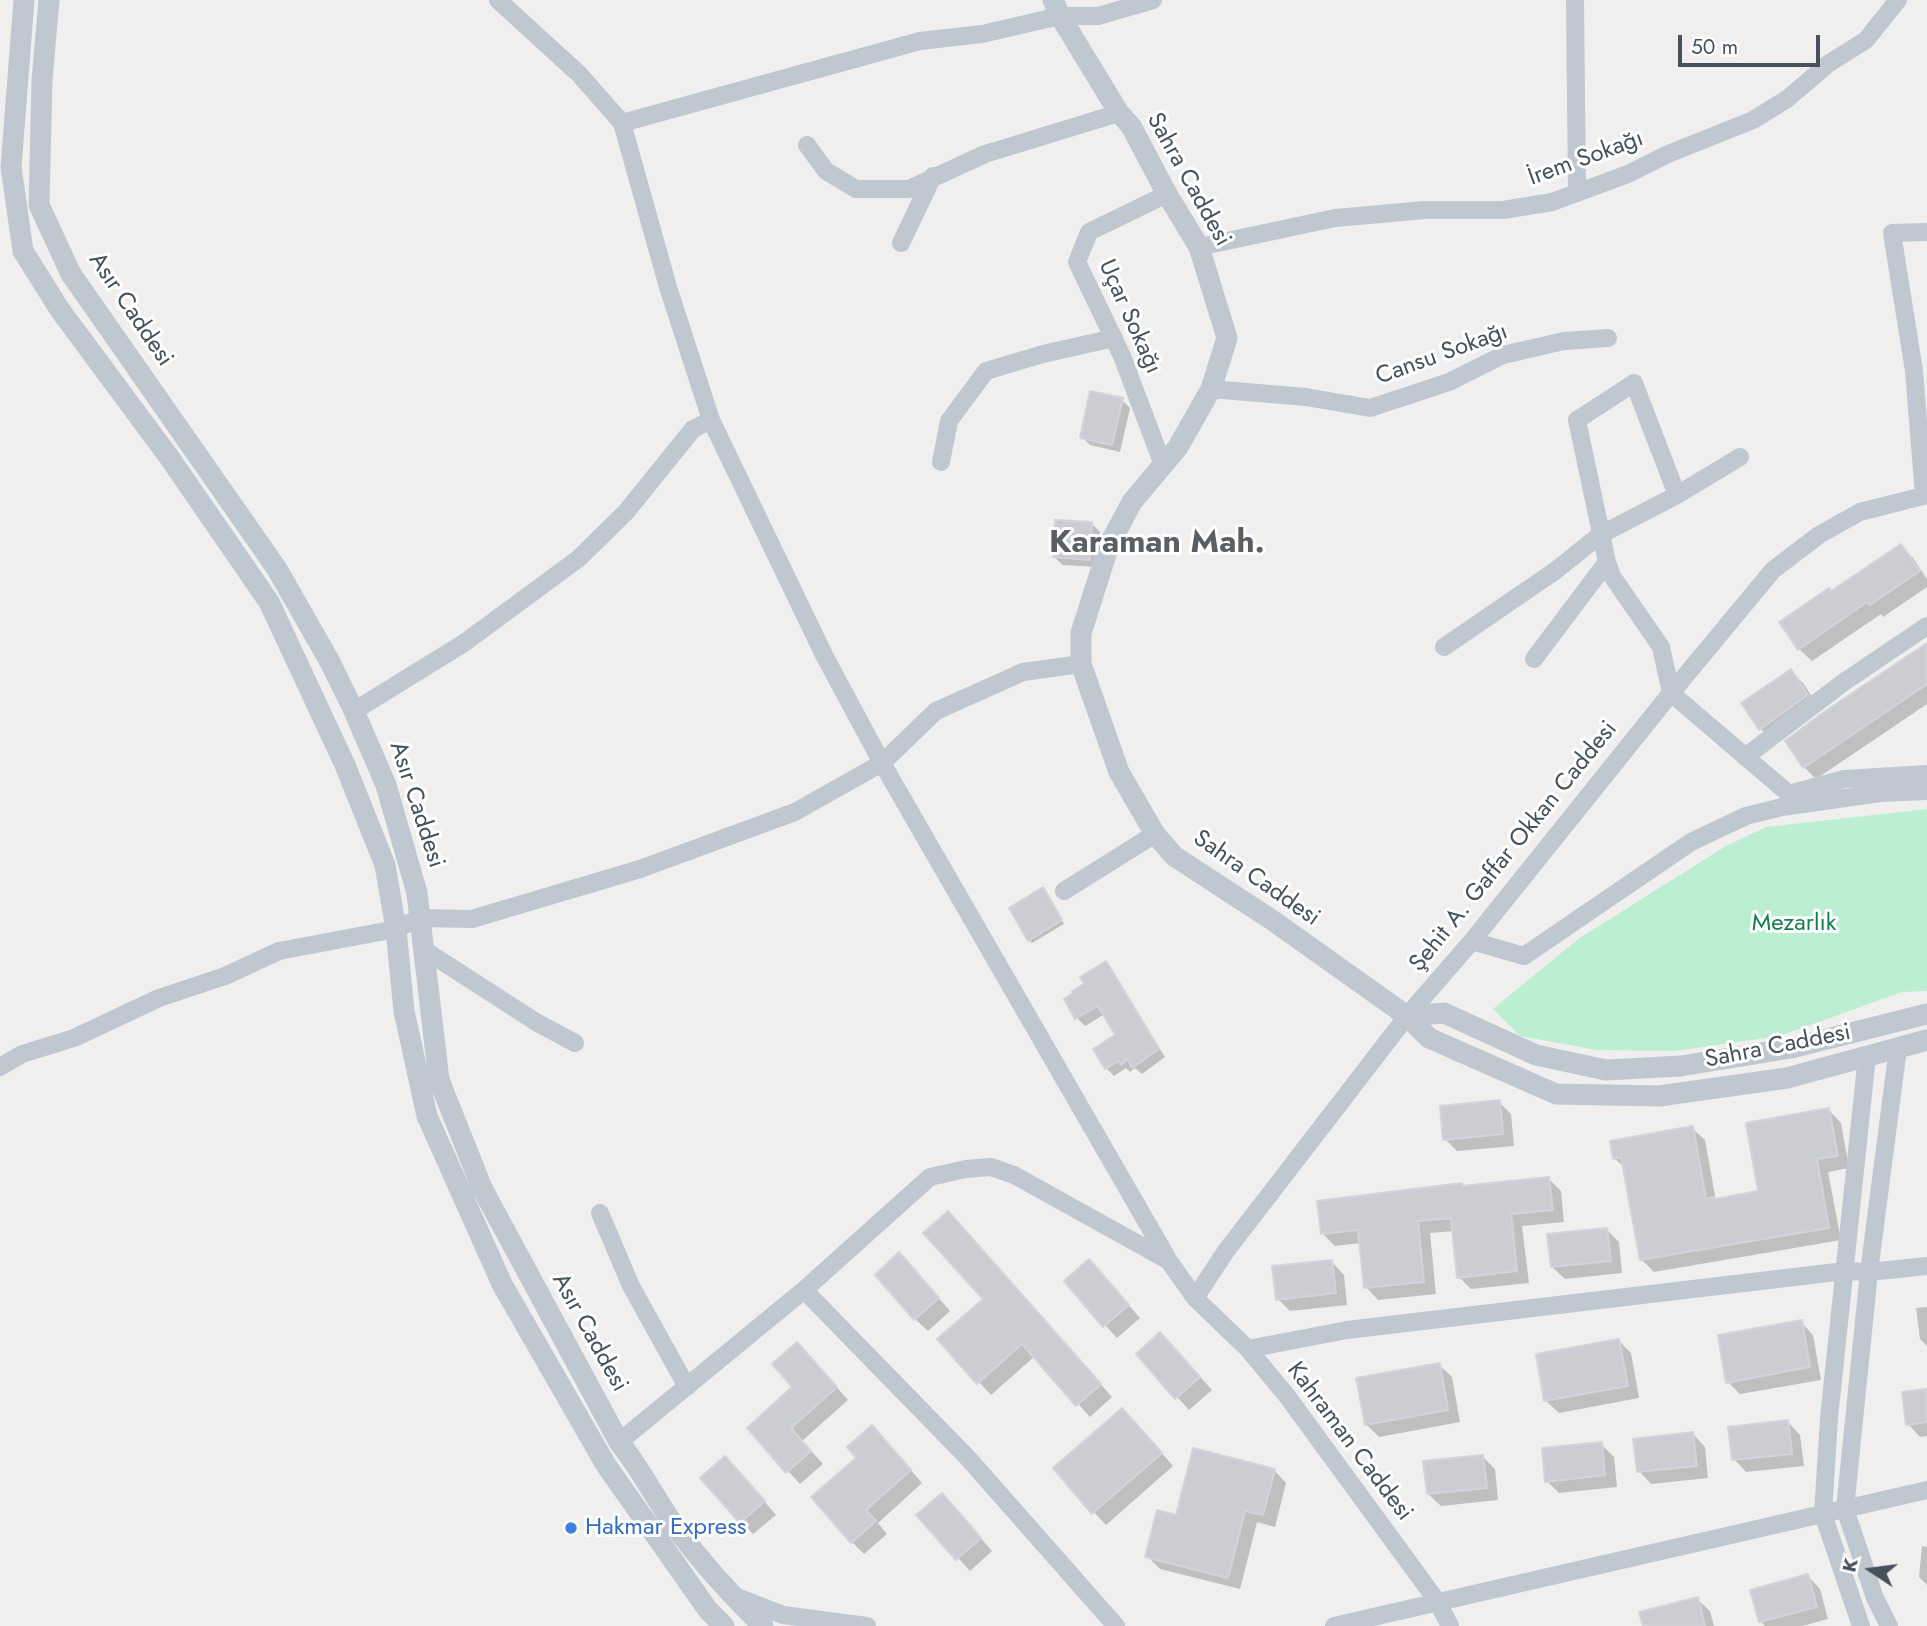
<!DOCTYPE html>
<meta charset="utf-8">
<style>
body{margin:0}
#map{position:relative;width:1927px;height:1626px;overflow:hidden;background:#f1eeee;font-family:Jost,sans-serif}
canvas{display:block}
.north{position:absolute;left:1836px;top:1535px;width:70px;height:70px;-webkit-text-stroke:5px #fff;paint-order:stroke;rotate:283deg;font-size:19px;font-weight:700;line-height:28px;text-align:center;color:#46515c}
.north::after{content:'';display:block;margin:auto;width:24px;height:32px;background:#46515c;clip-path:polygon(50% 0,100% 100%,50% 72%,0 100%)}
.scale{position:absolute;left:1678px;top:35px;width:142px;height:32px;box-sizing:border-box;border:4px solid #46515c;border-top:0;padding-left:9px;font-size:21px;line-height:24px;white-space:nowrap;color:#46515c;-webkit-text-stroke:5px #fff;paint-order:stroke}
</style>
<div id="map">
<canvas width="1927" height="1626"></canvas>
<div class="north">K</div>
<div class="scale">50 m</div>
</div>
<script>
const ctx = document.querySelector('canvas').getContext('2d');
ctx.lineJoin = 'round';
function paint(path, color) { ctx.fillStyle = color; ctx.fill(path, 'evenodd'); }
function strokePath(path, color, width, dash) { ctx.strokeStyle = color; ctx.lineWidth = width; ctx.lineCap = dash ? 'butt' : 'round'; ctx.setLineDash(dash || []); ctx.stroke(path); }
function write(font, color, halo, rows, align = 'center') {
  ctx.font = font + ' Jost,sans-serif'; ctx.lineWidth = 6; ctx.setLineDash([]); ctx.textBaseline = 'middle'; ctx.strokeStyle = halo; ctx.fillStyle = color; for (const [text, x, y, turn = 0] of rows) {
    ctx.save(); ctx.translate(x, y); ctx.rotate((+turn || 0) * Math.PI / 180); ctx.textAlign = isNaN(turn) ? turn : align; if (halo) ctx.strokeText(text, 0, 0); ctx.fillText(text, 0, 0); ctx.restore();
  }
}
paint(new Path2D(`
 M1927,809V991L1902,992L1780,1036L1675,1051L1596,1050L1520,1036L1493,1009L1578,939L1726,846L1766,827Z`), '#bcefd2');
paint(new Path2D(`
 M1122,400L1130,408L1120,452L1090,445L1082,437Z
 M1092,524L1100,532L1098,567L1063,565L1054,557Z
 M1900,546L1913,558L1927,579V587L1883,617L1881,614L1812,661L1799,649L1832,593Z
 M1927,645V704L1816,779L1804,767Z
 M1790,671L1803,683L1819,708L1773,741L1761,729L1743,703Z
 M1046,893L1064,924L1032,943L1029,940Z
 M1105,964L1113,971L1165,1057L1142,1074L1135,1068L1130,1072L1126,1068L1114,1076L1106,1068L1117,1036L1105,1014L1085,1026L1077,1018L1066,999L1086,984Z
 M1499,1102L1511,1114L1514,1146L1457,1151L1445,1139Z
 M1829,1110L1841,1123L1849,1168L1828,1172L1841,1240L1654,1272L1641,1259L1625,1168L1614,1158L1692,1128L1705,1140L1716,1201L1760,1193Z
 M1549,1179L1561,1191L1564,1222L1522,1226L1529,1283L1471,1289L1459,1277L1454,1231L1430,1233L1436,1294L1378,1300L1366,1287L1361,1243L1335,1246L1322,1233L1463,1187Z
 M960,1225L1112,1397L1090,1417L1035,1356L991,1395L939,1339L985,1299Z
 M1607,1230L1619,1242L1622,1273L1565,1279L1552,1267Z
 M1332,1262L1344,1275L1347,1305L1290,1311L1278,1299Z
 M912,1267L950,1311L928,1331L915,1319Z
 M1101,1274L1140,1318L1117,1338L1105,1325Z
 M1927,1307V1346L1920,1339L1916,1308Z
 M1801,1322L1813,1335L1821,1380L1740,1394L1728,1382Z
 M1619,1341L1631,1353L1639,1398L1559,1413L1546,1401L1538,1356Z
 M1173,1347L1212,1390L1189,1410L1138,1354Z
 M809,1356L848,1400L802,1441L823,1464L800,1484L749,1428L795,1387Z
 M1439,1365L1452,1377L1460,1422L1379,1437L1366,1424Z
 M1927,1390V1436L1920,1437L1908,1424Z
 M1135,1422L1173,1466L1106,1525L1094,1512Z
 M1788,1422L1800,1435L1804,1466L1746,1472L1734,1459Z
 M1693,1434L1705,1447L1708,1478L1651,1484L1639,1471Z
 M884,1439L922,1483L878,1523L887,1534L864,1554L852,1542Z
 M1601,1444L1614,1457L1617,1487L1559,1493L1547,1481Z
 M1483,1457L1495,1469L1498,1500L1441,1506L1428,1494Z
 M738,1470L776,1515L753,1534L741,1522Z
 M1274,1470L1286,1483L1275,1527L1257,1522L1240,1589L1160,1569L1147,1556L1177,1517Z
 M954,1507L992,1551L970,1571L919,1515Z
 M1922,1546L1927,1547V1585L1919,1577Z
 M1808,1576L1820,1589L1828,1619L1802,1626H1765L1760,1621Z
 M1697,1599L1710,1611L1714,1626H1645Z`), '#0003');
const building = new Path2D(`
 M1090,391L1123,398L1112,445L1080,438Z
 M1055,520L1092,522L1090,560L1053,557Z
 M1901,544L1920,571L1870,605L1867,602L1798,650L1779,622L1829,588L1831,591Z
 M1927,643V684L1803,768L1785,741L1821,714Z
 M1791,669L1808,695L1759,730L1741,703Z
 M1043,887L1062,920L1028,941L1009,908Z
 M1106,961L1159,1049L1132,1068L1128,1059L1121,1065L1118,1061L1105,1069L1093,1049L1115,1035L1098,1006L1075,1019L1064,999L1073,993L1072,991L1084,984L1080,977Z
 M1500,1100L1503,1134L1443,1140L1440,1106Z
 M1829,1108L1838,1156L1817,1159L1829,1228L1640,1260L1621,1157L1613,1159L1610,1141L1693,1126L1706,1199L1714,1197L1715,1199L1758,1191L1746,1123Z
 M1549,1177L1553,1210L1511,1214L1517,1271L1457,1278L1451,1218L1418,1221L1424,1282L1364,1288L1358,1230L1321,1234L1317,1201L1462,1183V1186Z
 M948,1211L1101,1384L1076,1406L1022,1344L977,1384L937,1339L983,1299L923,1233Z
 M1607,1228L1611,1261L1551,1267L1547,1234Z
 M899,1252L939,1298L914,1320L875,1275Z
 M1089,1259L1129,1305L1103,1327L1064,1281Z
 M1332,1260L1336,1293L1276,1300L1272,1266Z
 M1802,1320L1810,1367L1726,1383L1718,1335Z
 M1160,1332L1200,1377L1175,1399L1136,1354Z
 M1619,1339L1628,1386L1544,1401L1536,1354Z
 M797,1342L837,1387L791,1428L811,1451L786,1473L747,1428L792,1387L772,1364Z
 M1440,1363L1448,1410L1365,1425L1356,1378Z
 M1927,1389V1422L1906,1425L1902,1392Z
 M1122,1408L1162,1453L1092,1514L1053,1468Z
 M1788,1420L1792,1454L1732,1460L1728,1427Z
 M872,1425L911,1470L866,1510L876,1521L851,1543L811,1497L856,1458L847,1447Z
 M1693,1432L1697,1466L1637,1472L1633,1439Z
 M1602,1442L1605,1475L1545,1482L1542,1448Z
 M1193,1448L1275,1469L1263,1515L1245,1511L1228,1578L1145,1557L1157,1510L1176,1515Z
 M1483,1455L1487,1488L1427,1494L1423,1461Z
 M725,1456L765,1501L740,1523L700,1478Z
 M942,1493L981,1538L956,1560L916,1515Z
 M1808,1574L1817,1607L1759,1622L1750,1590Z
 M1698,1597L1705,1626H1643L1639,1612Z`);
paint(building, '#cbcdd3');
strokePath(building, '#d2d4da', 2);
strokePath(new Path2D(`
 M498,0L579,74L622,123L920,41L982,34L1060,16H1098L1153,0
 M1575,0L1577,192
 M622,123L668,287L711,420L825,657L882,763L1169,1261L1195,1298L1248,1349L1287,1396L1437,1601L1450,1626
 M807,145L826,171L856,189H909L985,154L1119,113
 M901,243L933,176
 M1199,247L1335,218L1425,210H1503L1552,202L1628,174L1668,154L1753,120L1787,99L1828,64L1866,40L1898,0
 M1211,389L1306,397L1370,408L1449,382L1503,355L1564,341L1608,338
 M941,462L949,421L986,371L1043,354L1114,338
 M1163,465L1122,356L1077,262L1089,232L1167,194
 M1677,495L1634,383L1577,420L1607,562L1612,576L1661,647L1671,693L1789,794L1844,779L1927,774
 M1924,495L1914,371L1892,233L1927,232
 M1444,647L1555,571L1600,535L1677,495L1740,457
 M1534,659L1607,562
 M354,711L464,643L578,559L626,512L693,429L711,420
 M1745,757L1844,682L1927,626
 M1064,891L1155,834
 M1472,941L1524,956L1691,842L1746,816L1782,807L1880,793L1927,791
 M423,949L536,1022L575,1043
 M0,1067L22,1054L74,1038L159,998L225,976L279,951L396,929L420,918L472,919L640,869L795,812L882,763L936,711L1023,672L1081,664
 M600,1213L631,1286L687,1387
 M804,1290L967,1457L1116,1626
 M1195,1298L1226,1251L1407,1016L1472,941L1671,693L1773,570L1819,535L1860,512L1927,495
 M1248,1349L1347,1330L1845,1271L1869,1272L1927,1266
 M619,1442L804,1290L930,1177L966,1169L991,1167L1014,1175L1169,1261
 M734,1596L783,1615L867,1626
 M1334,1626L1927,1490
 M1861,1626L1823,1514L1829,1418L1867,1056
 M1889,1626L1875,1598L1845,1509L1869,1272L1898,1048`), '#bfc8d1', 18);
strokePath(new Path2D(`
 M24,0L11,167L23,251L60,310L169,457L269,602L345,765L385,865L396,929L404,1011L427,1116L502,1284L606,1465L708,1610L724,1626
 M49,0L42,80L39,205L71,274L277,569L330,662L354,711L386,785L417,893L439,1080L482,1188L619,1442C641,1469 656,1500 676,1528C702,1563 732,1596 763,1626
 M1053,0L1060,16L1119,113L1131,126L1167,194L1199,247L1227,338L1211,389L1178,447L1132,502L1109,545L1081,633V664L1119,772L1155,834L1174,856L1272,920L1407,1016L1429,1038L1556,1094L1659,1096L1787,1078L1927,1040
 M1407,1016L1444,1013L1536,1055L1606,1070L1681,1066L1791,1048L1927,1014`), '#bfc8d1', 21);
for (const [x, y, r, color] of [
 [571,1528,7,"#3f7fe0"]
]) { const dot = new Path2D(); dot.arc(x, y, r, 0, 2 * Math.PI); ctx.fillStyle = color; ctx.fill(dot); strokePath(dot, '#fff', 2.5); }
write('24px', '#46515c', '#fff', [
 ["İrem Sokağı",1586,159,-20],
 ["Sahra Caddesi",1188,180,61],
 ["Asır Caddesi",130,310,56],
 ["Uçar Sokağı",1129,317,66],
 ["Cansu Sokağı",1442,355,-20],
 ["Asır Caddesi",416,805,72],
 ["Şehit A. Gaffar Okkan Caddesi",1514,847,-51],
 ["Sahra Caddesi",1256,879,35],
 ["Sahra Caddesi",1778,1047,-11],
 ["Asır Caddesi",589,1333,61],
 ["Kahraman Caddesi",1349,1442,53]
]);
write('24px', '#167e4f', '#fff', [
 ["Mezarlık",1794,924]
]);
write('24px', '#366cbe', '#fff', [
 ["Hakmar Express",585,1528]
], 'left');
write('bold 32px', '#5b5e63', '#fff', [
 ["Karaman Mah.",1157,544]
]);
</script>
